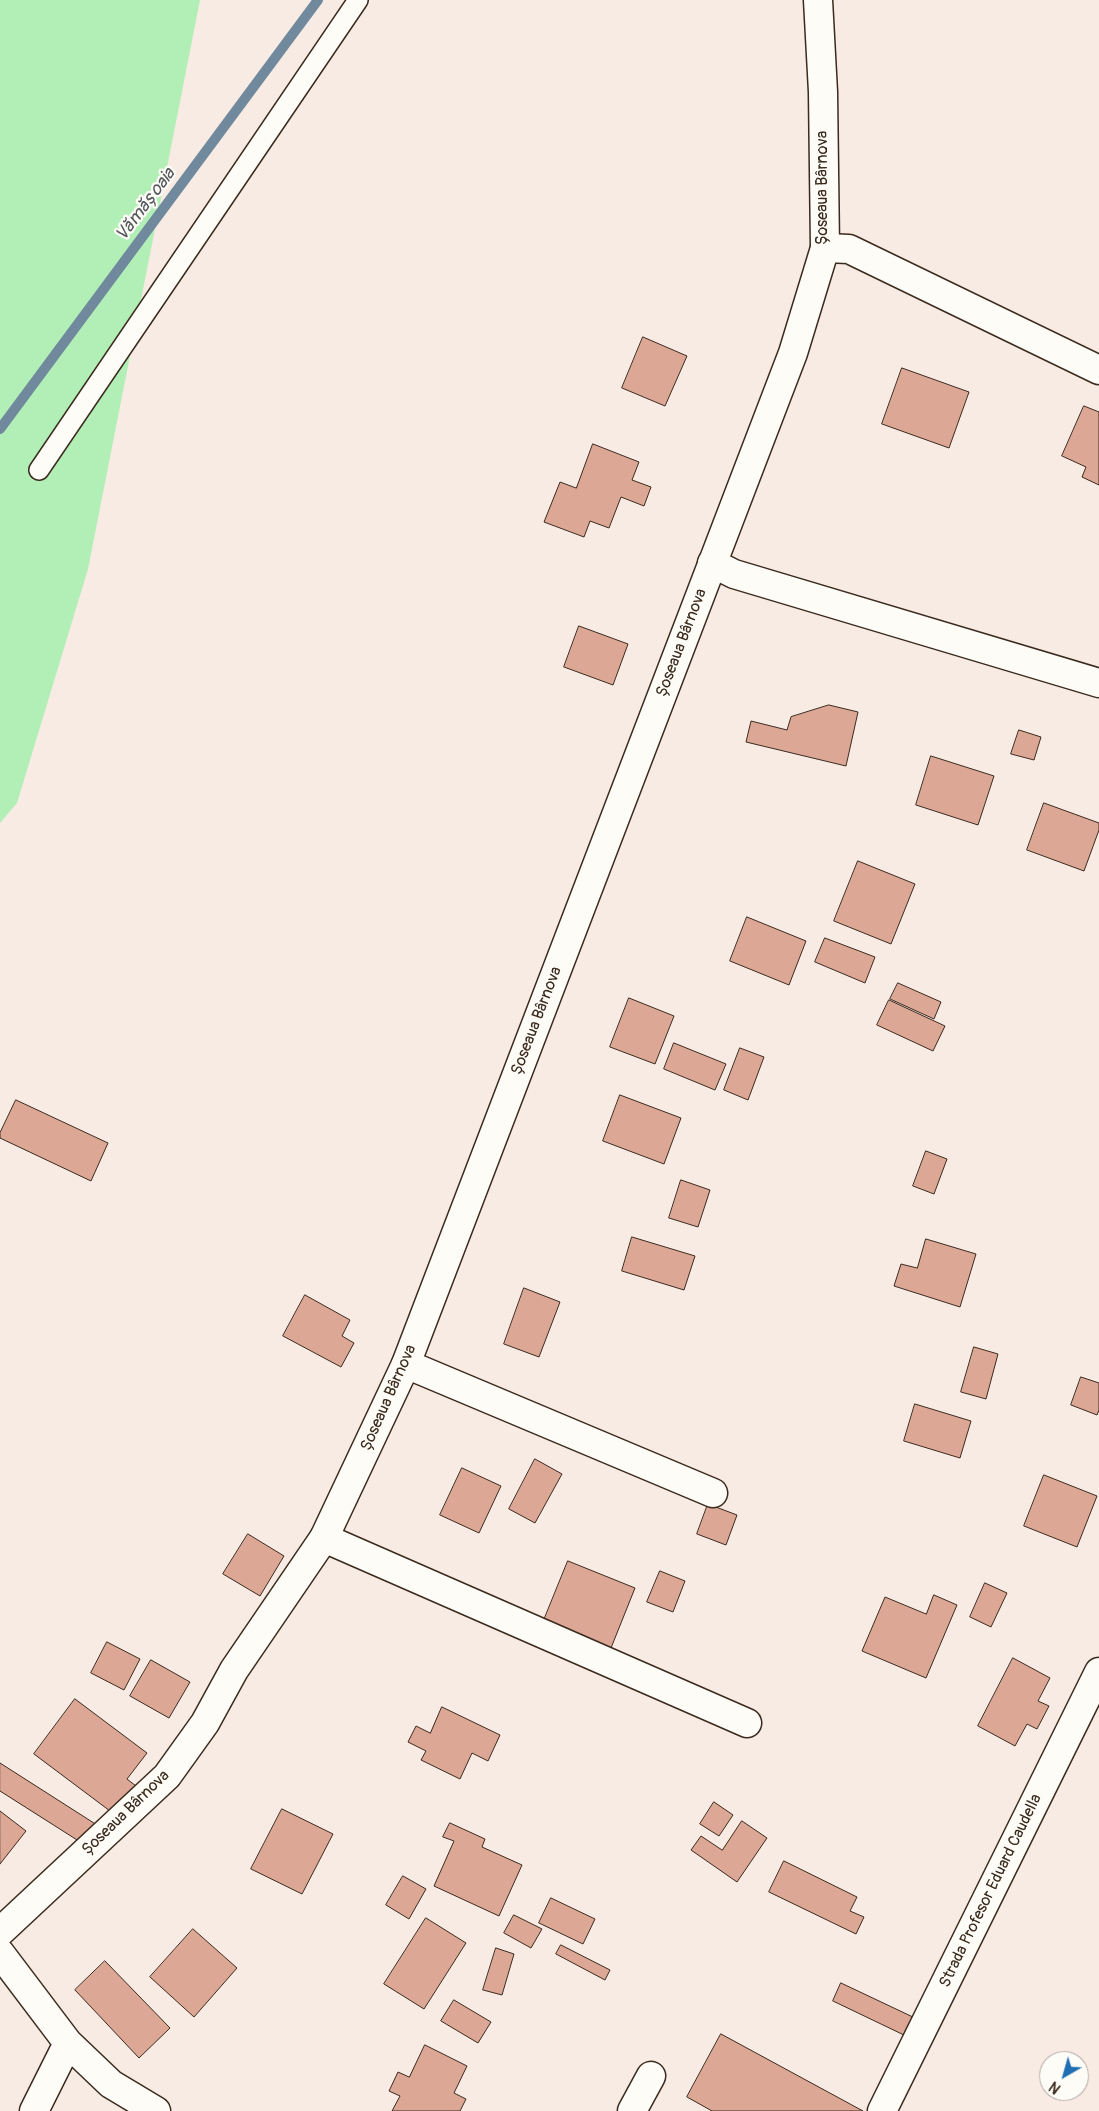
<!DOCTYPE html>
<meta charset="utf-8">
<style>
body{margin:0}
#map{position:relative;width:1099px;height:2111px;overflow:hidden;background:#f7ebe3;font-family:Pangolin,sans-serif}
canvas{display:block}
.north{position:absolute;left:1039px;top:2051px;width:50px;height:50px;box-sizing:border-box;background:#fdfcf7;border:1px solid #afa8a0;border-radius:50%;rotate:218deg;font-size:14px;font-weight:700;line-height:20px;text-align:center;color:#3b2a1e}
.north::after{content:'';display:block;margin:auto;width:18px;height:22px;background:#1f6fb2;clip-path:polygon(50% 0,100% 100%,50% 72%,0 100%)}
</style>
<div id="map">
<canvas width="1099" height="2111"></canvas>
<div class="north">N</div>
</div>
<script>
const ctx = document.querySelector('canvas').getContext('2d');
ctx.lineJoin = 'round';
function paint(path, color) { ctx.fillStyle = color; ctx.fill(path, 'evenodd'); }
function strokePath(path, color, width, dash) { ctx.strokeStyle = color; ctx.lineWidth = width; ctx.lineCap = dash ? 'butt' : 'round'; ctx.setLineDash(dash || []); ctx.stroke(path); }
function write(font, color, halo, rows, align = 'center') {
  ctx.font = font + ' Pangolin,sans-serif'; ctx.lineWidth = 4.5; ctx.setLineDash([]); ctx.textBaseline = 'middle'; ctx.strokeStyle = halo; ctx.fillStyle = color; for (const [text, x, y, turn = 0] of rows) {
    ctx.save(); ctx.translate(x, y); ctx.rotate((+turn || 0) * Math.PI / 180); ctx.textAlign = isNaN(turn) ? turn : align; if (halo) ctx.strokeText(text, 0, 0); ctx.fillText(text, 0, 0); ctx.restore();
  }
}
paint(new Path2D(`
 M0,0H200L88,569L17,803L0,823Z`), '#b1efb6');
strokePath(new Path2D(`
 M0,429L318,0`), '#71899d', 10);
const building = new Path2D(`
 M643,337L687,356L665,406L622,388Z
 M902,368L969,392L949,448L882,424Z
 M1084,406L1099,412V485L1082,477L1086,467L1062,456Z
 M593,444L639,462L632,480L651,487L644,506L621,497L609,528L590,521L584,537L544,522L560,482L576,488Z
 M579,626L628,644L613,685L564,667Z
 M829,705L858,712L846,766L746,742L751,721L787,730L791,717Z
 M1019,730L1041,737L1034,760L1011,754Z
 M931,756L994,776L978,825L916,805Z
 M1044,803L1099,823V830L1084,871L1027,850Z
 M858,861L915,884L891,944L834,921Z
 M747,917L806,941L789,985L730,961Z
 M825,938L875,957L865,983L815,962Z
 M898,983L941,1002L934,1019L890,999Z
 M629,998L674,1016L655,1064L610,1047Z
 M889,1000L945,1026L933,1051L877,1025Z
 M674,1043L726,1064L715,1090L664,1069Z
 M740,1048L764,1057L748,1100L724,1090Z
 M620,1095L681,1118L664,1164L603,1141Z
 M16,1100L108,1143L91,1181L0,1138V1133Z
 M926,1151L947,1159L934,1194L913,1186Z
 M681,1180L710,1190L698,1227L669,1218Z
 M632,1237L695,1256L684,1290L622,1271Z
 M926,1239L976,1254L960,1307L894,1286L901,1264L917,1268Z
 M524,1288L560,1302L539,1357L504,1344Z
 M305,1295L350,1320L342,1336L354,1343L341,1367L283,1336Z
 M974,1347L998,1354L986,1399L961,1392Z
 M1081,1377L1099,1383V1410L1097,1415L1071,1405Z
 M915,1404L971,1421L960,1458L904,1441Z
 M535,1459L562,1474L535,1523L509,1509Z
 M462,1468L501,1486L479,1533L440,1515Z
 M1044,1475L1097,1496L1077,1547L1024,1526Z
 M708,1504L737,1515L726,1545L697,1534Z
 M248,1534L284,1556L260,1596L223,1574Z
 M568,1561L635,1588L609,1653L542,1625Z
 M660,1571L685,1581L673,1612L647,1602Z
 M985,1583L1007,1593L991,1627L970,1617Z
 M934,1595L957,1605L926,1678L862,1651L885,1597L926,1614Z
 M107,1642L140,1659L124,1690L91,1673Z
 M1013,1658L1050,1678L1038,1701L1049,1706L1037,1729L1027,1724L1015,1746L978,1726Z
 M151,1660L190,1682L169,1718L130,1696Z
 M75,1699L147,1753L127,1779L136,1786L114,1814L34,1754Z
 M442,1707L500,1735L488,1761L472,1753L460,1779L421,1760L426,1751L408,1742L416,1726L430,1733Z
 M0,1763L97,1825L85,1845L0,1791Z
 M714,1802L733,1815L719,1836L700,1824Z
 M282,1809L333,1834L302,1894L251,1869Z
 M0,1811L26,1831L0,1864Z
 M742,1821L767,1838L737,1882L691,1850L701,1836L722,1850Z
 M450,1823L485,1839L482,1847L522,1865L499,1916L434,1886L454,1841L443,1837Z
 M784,1861L857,1897L850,1911L864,1917L856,1934L769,1892Z
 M403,1876L426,1889L409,1919L386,1905Z
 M551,1898L595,1919L583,1944L539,1923Z
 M514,1915L542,1929L531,1948L504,1933Z
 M426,1918L466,1943L424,2009L384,1984Z
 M193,1929L237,1968L194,2017L150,1977Z
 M561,1945L610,1970L605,1980L556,1954Z
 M496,1948L514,1954L502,1995L483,1990Z
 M105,1961L170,2028L139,2058L75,1990Z
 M841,1983L915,2018L906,2036L833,2001Z
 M454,2000L491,2022L478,2043L441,2021Z
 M721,2034L863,2111H712L687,2097Z
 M425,2045L467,2066L454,2093L466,2099L460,2111H392L400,2096L389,2091L398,2072L409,2077Z`);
paint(building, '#dda795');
strokePath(building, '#3b2a1e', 1);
const lane = new Path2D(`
 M39,470L358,0`);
const street = new Path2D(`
 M825,248L849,249L1099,370
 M712,563L734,574L1099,683
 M406,1364L713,1493
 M324,1538L747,1723
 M0,1953L68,2043L111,2084L156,2111
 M34,2111L68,2043
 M632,2111L651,2076
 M882,2111L1099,1672`);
const secondary = new Path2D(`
 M0,1932L167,1776L205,1723L234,1670L324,1538L406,1364L793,353L825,248L823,92L818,0`);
strokePath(lane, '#3b2a1e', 22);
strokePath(street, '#3b2a1e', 31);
strokePath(secondary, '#3b2a1e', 31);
strokePath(lane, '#fdfcf7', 19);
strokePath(street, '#fdfcf7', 28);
strokePath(secondary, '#fdfcf7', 28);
write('16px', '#3b2a1e', '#fdfcf7', [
 ["Șoseaua Bârnova",823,188,-90],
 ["Șoseaua Bârnova",682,643,-69],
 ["Șoseaua Bârnova",537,1021,-69],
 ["Șoseaua Bârnova",389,1398,-66],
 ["Șoseaua Bârnova",126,1813,-44],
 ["Strada Profesor Eduard Caudella",991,1891,-64]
]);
write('italic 18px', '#56595e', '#fdfcf7', [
 ["Vămășoaia",146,205,-53]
]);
</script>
